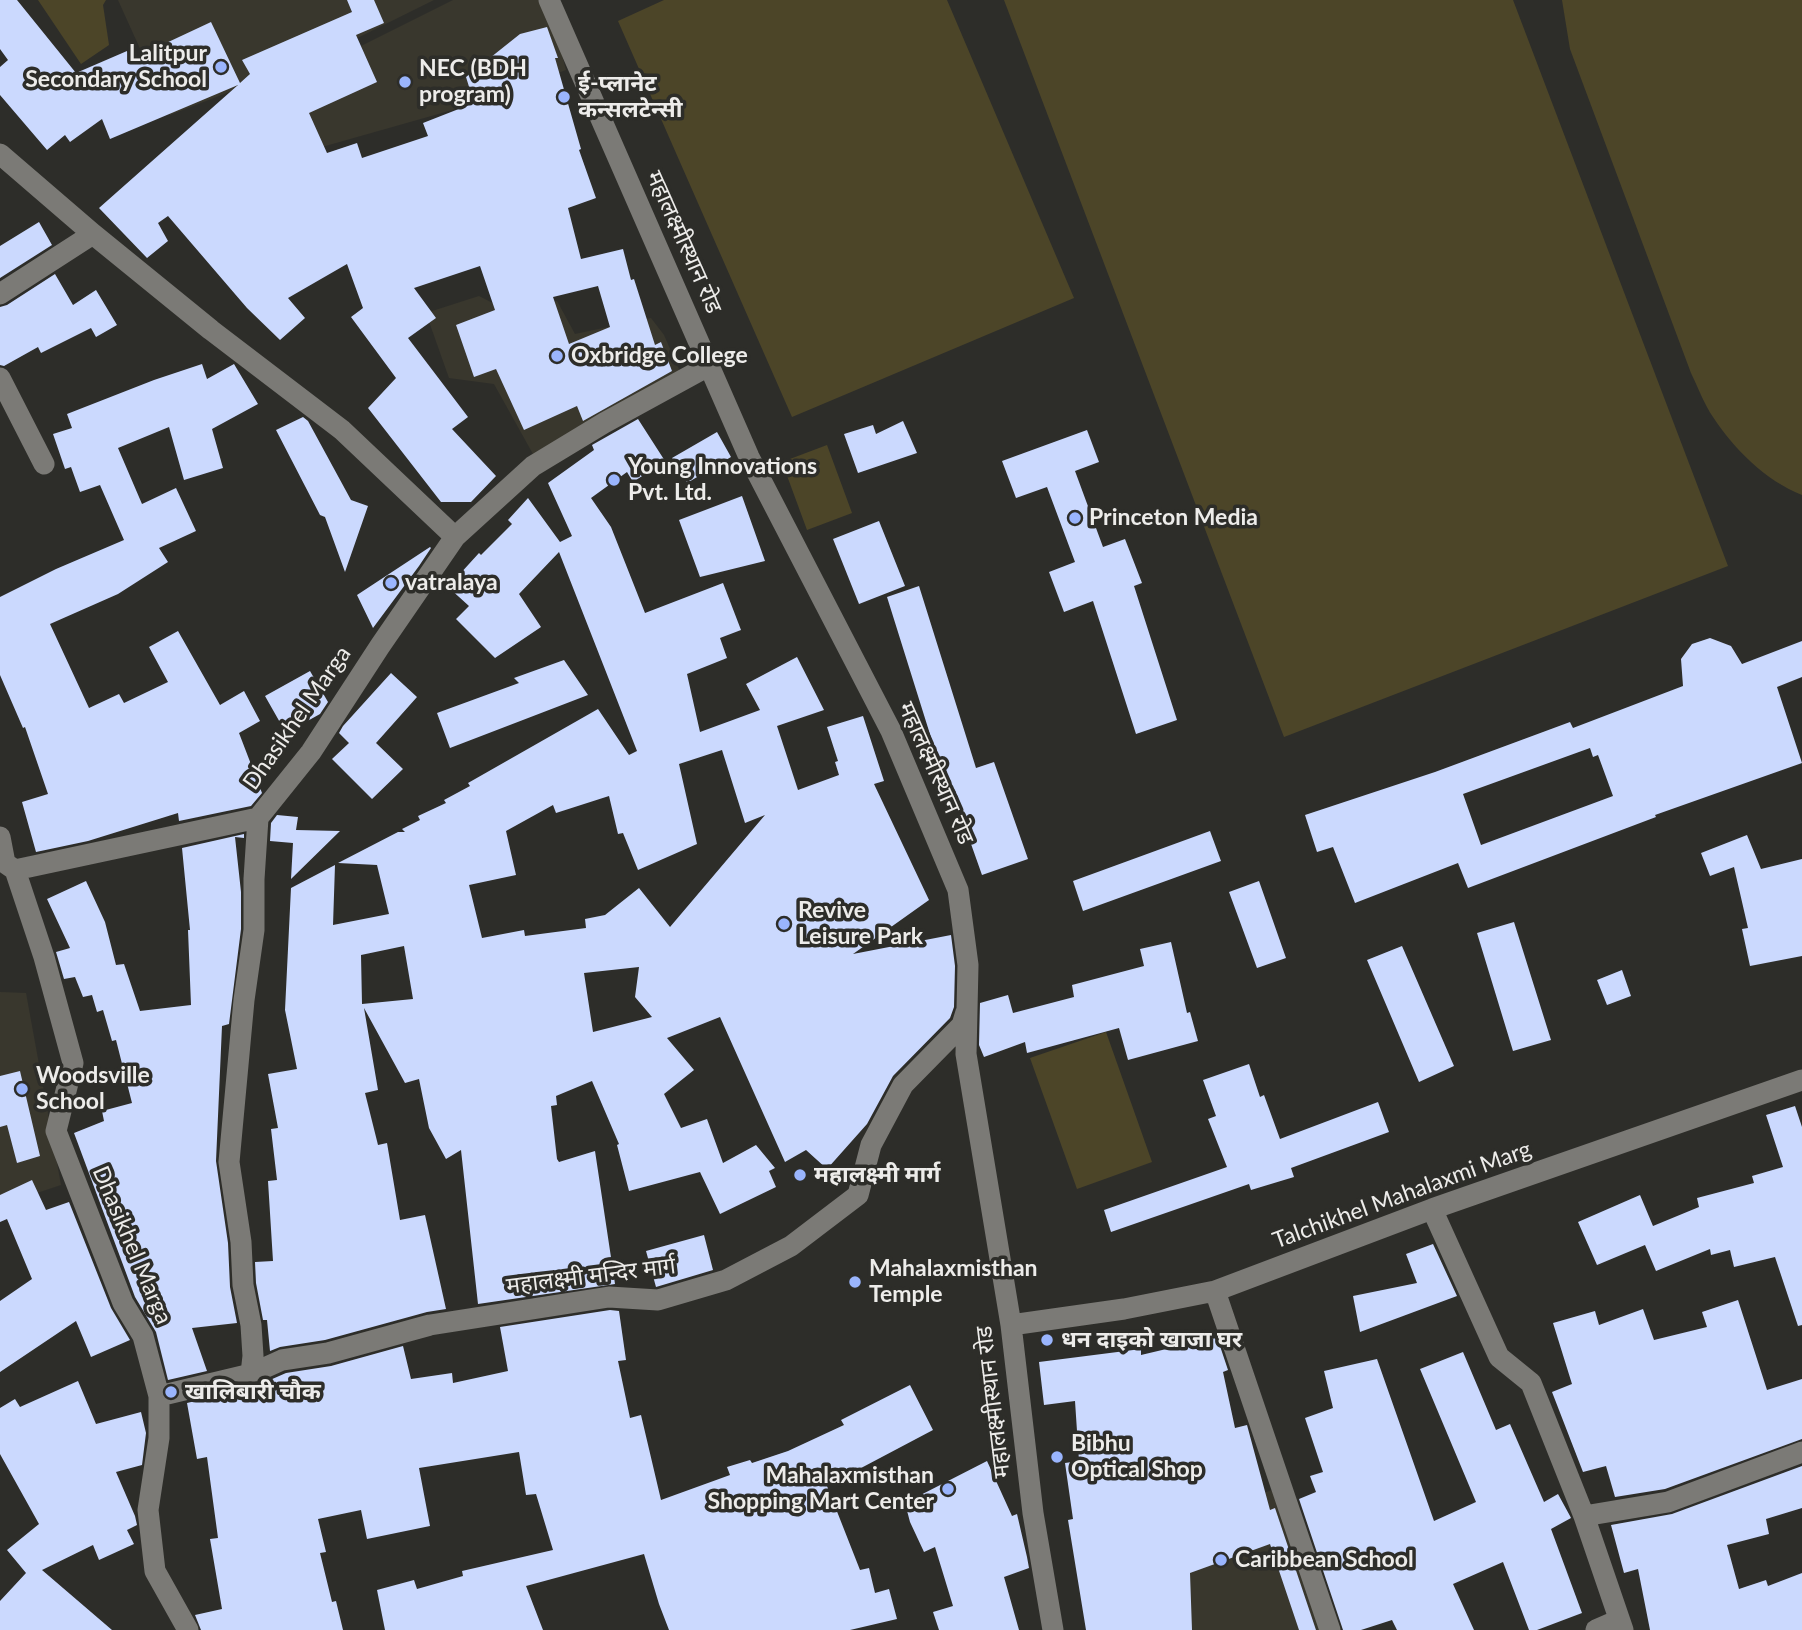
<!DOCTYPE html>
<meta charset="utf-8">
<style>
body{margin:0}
canvas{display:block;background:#2d2d29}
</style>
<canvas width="1802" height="1630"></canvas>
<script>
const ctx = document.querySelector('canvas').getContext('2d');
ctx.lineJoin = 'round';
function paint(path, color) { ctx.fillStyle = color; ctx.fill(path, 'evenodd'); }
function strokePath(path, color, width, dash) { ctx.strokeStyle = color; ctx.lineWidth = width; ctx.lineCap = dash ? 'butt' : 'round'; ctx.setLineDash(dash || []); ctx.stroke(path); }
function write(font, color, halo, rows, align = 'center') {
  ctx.font = font + ' Lato,"Noto Sans Devanagari",sans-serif'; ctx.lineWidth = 7; ctx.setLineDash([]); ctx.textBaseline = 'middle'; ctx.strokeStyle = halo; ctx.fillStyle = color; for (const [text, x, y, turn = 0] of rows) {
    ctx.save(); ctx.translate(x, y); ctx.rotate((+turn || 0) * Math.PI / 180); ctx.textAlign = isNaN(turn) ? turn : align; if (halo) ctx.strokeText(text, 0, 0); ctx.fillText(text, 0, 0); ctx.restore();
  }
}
paint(new Path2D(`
 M118,0H434L319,57L170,115Z
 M453,0H542L550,12L566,70L470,105L276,160L317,68Z
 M479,296L514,314L557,301L575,334L651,318L664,335L682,376L533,454L494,384L449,378L426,313Z
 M0,992L26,993L61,1185L25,1197L0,1212Z
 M1272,1490L1323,1630H1117L1174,1525Z`), '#39372d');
paint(new Path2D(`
 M38,0H106L103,5L109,45L81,64Z
 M664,0H947L1074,298L792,417L618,21Z
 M1004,0H1513L1728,566L1284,737Z
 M1562,0H1802V495C1765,480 1735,450 1713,417C1704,404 1698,387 1691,373L1570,49Z
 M827,445L852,513L807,530L782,462Z
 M1106,1032L1152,1162L1077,1189L1030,1058Z`), '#4c4528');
paint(new Path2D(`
 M0,0H17L76,73L127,51L132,59L211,22L240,83L250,74L242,60L352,12L347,0H374L384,23L356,35L377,82L309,113L327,153L357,143L362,158L428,136L423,123L474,103L466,77L520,34L547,27L558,58H555L581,149L579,150L596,198L568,208L581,259L623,249L631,280L634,279L655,345L661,342L672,371L583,421L577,406L524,430L496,369L474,377L456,325L495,310L480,266L414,288L436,318L408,338L468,417L452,429L496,476L471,502H441L368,408L396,378L351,317L363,308L347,264L288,298L305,318L280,340L247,308L168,216L158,223L168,241L147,258L99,208L238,85L110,139L102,119L70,142L65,135L47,150L0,95V67L8,60L0,49ZM598,286L610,327L569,344L553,297Z
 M39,222L52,245L0,278V246Z
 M55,274L73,305L96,290L117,325L96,337L91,328L41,353L38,347L4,366L0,365V307L7,305Z
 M202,364L207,379L234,364L258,404L212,429L223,468L184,480L169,427L118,448L142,504L176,488L196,531L159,548L168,562L118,594L50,624L89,708L119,694L124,703L168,682L149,647L178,631L220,705L244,691L260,721L239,733L262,793L251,806L179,821L178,813L88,841L36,852L22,802L48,794L25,727L23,728L0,675V597L56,569L124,540L100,485L80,492L71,467L65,469L53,434L72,428L67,414L154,380Z
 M303,417L308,421L351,500L368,506L345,572L325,517L320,515L276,430Z
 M638,419L665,461L633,482L627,472L591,498L611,527L645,613L723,583L741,630L720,638L727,658L687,674L700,732L760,710L746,684L797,657L824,710L777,726L798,790L839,775L835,762L838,761L827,727L863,716L884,781L874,784L929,900L853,954L951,935L955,966L954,1007L950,1018L893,1076L867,1124L827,1169L806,1150L785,1162L720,1017L667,1038L694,1070L664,1094L681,1128L707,1119L723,1163L756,1145L775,1168L769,1171L776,1187L720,1214L700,1172L629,1191L617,1145L619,1144L592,1081L556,1096L557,1105L551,1106L557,1159L559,1162L595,1151L615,1284L478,1304L461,1150L446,1159L429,1128L419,1079L405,1083L364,1008L378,1090L365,1093L378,1145L387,1143L400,1220L425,1215L446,1309L427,1312L325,1340L280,1347L270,1351L267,1320H263L256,1283L255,1262L273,1261L268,1181L277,1180L271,1129L278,1128L268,1074L297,1069L285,1010L291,888L335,865L333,925L389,914L377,865L338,863L398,832H405L402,829L420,820L418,816L446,803L444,800L470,786L468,783L598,709L629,755L637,751L559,552L519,594L541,627L495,658L456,619L469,606L448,587L479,553L481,555L512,524L508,520L528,498L560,542L572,536L548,483L594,450L592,445ZM722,750L745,823L765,815L670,927L639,888L605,915L585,919L586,928L525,936L524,930L482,938L469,885L516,875L506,831L553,805L556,813L609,796L618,834L623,833L638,870L697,844L679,764ZM404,946L413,999L362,1004L361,955ZM639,967L635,997L652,1017L593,1032L584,973Z
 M903,421L917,453L858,473L844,434L873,425L876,434Z
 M1087,430L1099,462L1075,471L1103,547L1125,539L1142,583L1134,586L1177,720L1136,734L1093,601L1064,612L1049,572L1075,562L1047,487L1016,498L1002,461Z
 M717,432L731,457L687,483L672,458Z
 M742,496L765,561L700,577L679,520Z
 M879,521L905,586L859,604L833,539Z
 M430,547L431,548L419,566L373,628L357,595Z
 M919,586L976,768L994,762L1028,859L982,875L942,762L939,763L887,597Z
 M1710,638L1731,646L1742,664L1802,641V677L1777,687L1802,763L1655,815L1656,817L1468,888L1458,863L1355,903L1333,847L1317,852L1305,815L1435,772L1570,722L1573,728L1683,686L1681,659L1692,644ZM1590,748L1593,757L1598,755L1613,796L1481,845L1463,794Z
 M564,660L588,695L450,748L437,713L519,683L514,678Z
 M310,671L328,702L320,714L286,733L265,696Z
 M391,673L417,697L376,743L403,769L372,799L332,759L349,743L339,733L343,726Z
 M277,815L298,817L296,830L340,831L291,879L293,843L270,841L271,823Z
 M1210,831L1221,861L1083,911L1073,881Z
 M244,834V838L235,837L241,892V929L229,1024L222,1026L216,1161L228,1243L230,1287L237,1323L192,1328L207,1371L168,1380L156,1332L135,1297L74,1133L104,1121L102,1111L132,1103L116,1040L112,1041L103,1010L97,1012L92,995L83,997L75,977L64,979L56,952L70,948L47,899L86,881L105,922L116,965L124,964L140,1011L191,1005L188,930H190L182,848Z
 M1747,835L1761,869L1802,859V956L1750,966L1742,929L1748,928L1734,867L1710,876L1701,853Z
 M1259,881L1286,958L1257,968L1229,892Z
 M1514,922L1551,1040L1513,1051L1477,933Z
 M1171,942L1187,1013L1190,1012L1198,1041L1128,1060L1119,1028L1027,1053L1025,1042L984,1057L979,1045L980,1003L1008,995L1013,1013L1074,997L1072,985L1144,966L1140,949Z
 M1402,946L1454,1066L1419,1082L1367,960Z
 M1622,970L1631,996L1607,1005L1597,980Z
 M1249,1064L1260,1097L1264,1095L1280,1139L1378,1102L1389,1132L1291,1168L1294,1177L1251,1190L1249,1184L1111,1232L1104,1210L1227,1167L1208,1119L1216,1116L1203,1080Z
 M20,1071L40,1156L17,1163L7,1125L0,1127V1076Z
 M1795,1106L1802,1127V1325L1798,1326L1775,1257L1734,1267L1730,1250L1711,1255L1710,1249L1656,1271L1645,1245L1597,1265L1578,1222L1640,1195L1653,1226L1699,1207L1697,1198L1754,1183L1752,1176L1783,1167L1766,1115Z
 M32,1180L46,1210L69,1202L111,1308L130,1340L91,1357L76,1321L0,1372V1301L32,1279L7,1219L0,1222V1195Z
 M704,1235L713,1270L656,1287L646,1251Z
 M1433,1244L1457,1296L1360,1332L1353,1296L1417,1283L1406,1254Z
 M1738,1300L1767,1390L1802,1379V1439L1665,1489L1615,1497L1606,1466L1583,1472L1552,1392L1572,1384L1553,1323L1595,1311L1599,1325L1643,1309L1654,1340L1707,1327L1702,1312Z
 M610,1310L619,1311L626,1360L618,1361L630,1418L641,1415L661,1500L730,1475L727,1467L750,1460L752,1463L788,1451L844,1425L841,1420L910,1385L933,1430L827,1486L860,1570L869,1568L875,1593L889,1589L897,1619L850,1630H669L659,1604L644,1554L526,1586L543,1630H385L377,1590L414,1580L417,1589L463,1576L462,1571L553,1550L536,1494L526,1495L519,1452L419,1468L430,1526L367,1539L361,1510L318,1519L326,1552L320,1553L332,1602L336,1601L343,1630H201L195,1615L222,1609L210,1539L218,1538L207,1457L197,1459L187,1403L254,1387L286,1373L331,1366L403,1346L411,1379L452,1373L453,1383L508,1371L500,1327Z
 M1217,1337L1228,1370L1223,1372L1235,1428L1247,1425L1270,1510L1275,1508L1316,1630H1299L1270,1544L1190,1573L1192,1630H1086L1068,1520L1073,1519L1065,1463L1079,1461L1075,1401L1044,1405L1039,1362L1141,1349V1355Z
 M1463,1352L1496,1430L1510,1424L1544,1502L1558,1494L1570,1516L1571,1518L1551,1529L1582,1613L1537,1630H1529L1503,1562L1453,1584L1474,1630H1397L1392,1620L1361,1630H1343L1299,1499L1316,1492L1310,1476L1323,1472L1305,1418L1333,1408L1324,1371L1377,1359L1434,1521L1476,1502L1420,1369Z
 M78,1381L96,1424L141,1412L146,1433L142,1465L116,1472L135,1516L137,1525L127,1530L134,1544L99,1560L93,1545L42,1570L112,1630H0V1601L26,1573L7,1550L39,1524L0,1454V1408L15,1399L20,1407Z
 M987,1461L1012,1516L1017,1514L1027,1557L1029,1568L1004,1577L1019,1630H939L933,1612L953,1606L935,1547L924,1552L910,1522L905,1503Z
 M1802,1466V1508L1766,1519L1769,1534L1727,1545L1739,1589L1766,1580L1768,1586L1802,1573V1630H1650L1638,1569L1624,1573L1611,1525L1672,1514Z`), '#cbd9fe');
strokePath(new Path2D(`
 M549,0L749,457L891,731L958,890L968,965L966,1054L1011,1325L1033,1513L1053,1630
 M0,154L93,234L211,330L342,430L455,537
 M0,294L93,234
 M0,378L44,464
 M0,837L5,863L15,870L44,957L73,1063L56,1131L123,1303L143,1336L159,1396
 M15,870L258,818
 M1432,1209L1499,1357L1531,1383L1584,1516L1623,1630
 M1215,1291L1330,1630
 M1011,1325L1124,1309L1215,1291L1432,1209L1802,1080
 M251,1374L282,1360L328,1353L430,1325L609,1297L658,1300L726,1280L791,1246L858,1195L871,1145L903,1085L962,1025L966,1012
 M1584,1516L1668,1502L1802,1452
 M188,1630L155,1571L148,1510L159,1438V1396L251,1374L253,1356L251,1325L243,1285L241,1242L229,1162L244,1000L254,930V879L258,818L311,752L380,646L455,537L533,466L604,423L710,365
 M1596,1630L1619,1620`), '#7b7a76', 21);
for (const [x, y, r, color] of [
 [221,67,7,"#9ab5fd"],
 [405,82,7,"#9ab5fd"],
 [564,97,7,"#9ab5fd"],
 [557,356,7,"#9ab5fd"],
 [614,480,7,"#9ab5fd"],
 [1075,518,7,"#9ab5fd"],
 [391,583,7,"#9ab5fd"],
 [784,924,7,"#9ab5fd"],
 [22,1089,7,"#9ab5fd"],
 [800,1175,7,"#9ab5fd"],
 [855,1282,7,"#9ab5fd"],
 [1047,1340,7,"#9ab5fd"],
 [171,1392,7,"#9ab5fd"],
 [1057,1457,7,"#9ab5fd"],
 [948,1489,7,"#9ab5fd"],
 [1221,1560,7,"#9ab5fd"]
]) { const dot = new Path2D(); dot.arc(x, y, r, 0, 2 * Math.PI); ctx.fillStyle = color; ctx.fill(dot); strokePath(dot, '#2d2d29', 2.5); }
write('bold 23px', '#edecea', '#2d2d29', [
 ["Lalitpur",207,54,"right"],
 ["Secondary School",207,80,"right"],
 ["NEC (BDH",419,69],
 ["program)",419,95],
 ["ई-प्लानेट",578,84],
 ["कन्सलटेन्सी",578,110],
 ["Oxbridge College",571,356],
 ["Young Innovations",628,467],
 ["Pvt. Ltd.",628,493],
 ["Princeton Media",1089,518],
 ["vatralaya",405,583],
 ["Revive",798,911],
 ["Leisure Park",798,937],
 ["Woodsville",36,1076],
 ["School",36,1102],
 ["महालक्ष्मी मार्ग",814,1175],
 ["Mahalaxmisthan",869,1269],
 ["Temple",869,1295],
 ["धन दाइको खाजा घर",1061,1340],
 ["खालिबारी चौक",185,1392],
 ["Bibhu",1071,1444],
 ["Optical Shop",1071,1470],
 ["Mahalaxmisthan",934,1476,"right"],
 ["Shopping Mart Center",934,1502,"right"],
 ["Caribbean School",1235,1560]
], 'left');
write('23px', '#edecea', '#2d2d29', [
 ["महालक्ष्मीस्थान रोड",684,242,66],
 ["Dhasikhel Marga",297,718,-55],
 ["महालक्ष्मीस्थान रोड",936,773,66],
 ["Talchikhel Mahalaxmi Marg",1402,1195,-20],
 ["Dhasikhel Marga",132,1245,67],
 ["महालक्ष्मी मन्दिर मार्ग",591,1276,-7],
 ["महालक्ष्मीस्थान रोड",993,1402,-97]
]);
</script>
